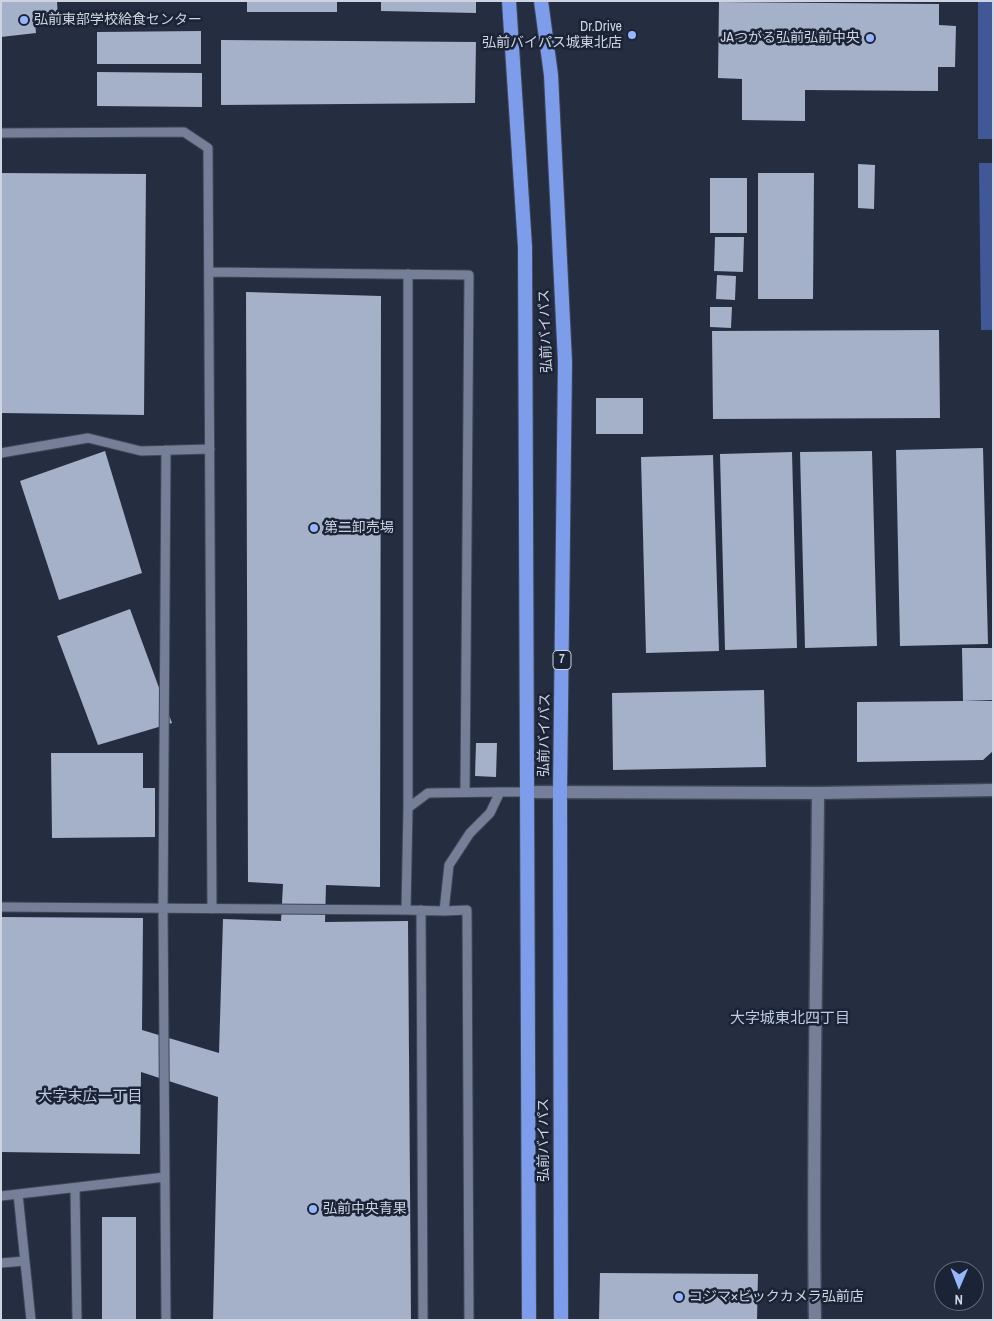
<!DOCTYPE html>
<meta charset="utf-8">
<style>
body{margin:0}
#map{position:relative;width:994px;height:1321px;overflow:hidden;background:#252d41;font-family:"Archivo Narrow",sans-serif}
canvas{display:block}
.frame{position:absolute;inset:0;border:2px solid #ced4e1;pointer-events:none}
.north{position:absolute;left:934px;top:1261px;width:50px;height:50px;box-sizing:border-box;background:#1b2336;border:1px solid #636a7a;border-radius:50%;rotate:181deg;font-size:14px;font-weight:700;line-height:20px;text-align:center;color:#ced4e1}
.north::after{content:'';display:block;margin:auto;width:18px;height:22px;background:#98b6fd;clip-path:polygon(50% 0,100% 100%,50% 72%,0 100%)}
</style>
<div id="map">
<canvas width="994" height="1321"></canvas>
<div class="frame"></div>
<div class="north">N</div>
</div>
<script>
const ctx = document.querySelector('canvas').getContext('2d');
ctx.lineJoin = 'round';
function paint(path, color) { ctx.fillStyle = color; ctx.fill(path, 'evenodd'); }
function strokePath(path, color, width, dash) { ctx.strokeStyle = color; ctx.lineWidth = width; ctx.lineCap = dash ? 'butt' : 'round'; ctx.setLineDash(dash || []); ctx.stroke(path); }
function write(font, color, halo, rows, align = 'center') {
  ctx.font = font + ' "Archivo Narrow","Noto Sans JP",sans-serif'; ctx.lineWidth = 5; ctx.setLineDash([]); ctx.textBaseline = 'middle'; ctx.strokeStyle = halo; ctx.fillStyle = color; for (const [text, x, y, turn = 0] of rows) {
    ctx.save(); ctx.translate(x, y); ctx.rotate((+turn || 0) * Math.PI / 180); ctx.textAlign = isNaN(turn) ? turn : align; if (halo) ctx.strokeText(text, 0, 0); ctx.fillText(text, 0, 0); ctx.restore();
  }
}
paint(new Path2D(`
 M978,1H993V139H978Z
 M979,163H993V330H981Z`), '#415896');
paint(new Path2D(`
 M1,1H57L58,18L35,21L36,33L1,37Z
 M247,1H337V12H247Z
 M381,1H476V13L381,11Z
 M719,2L939,4V25L956,26L955,67H938V91L805,90V121L742,120V79L718,78Z
 M201,31V64H97V32Z
 M221,40L476,42L475,103L221,105Z
 M97,72L202,73V107L97,106Z
 M858,164L875,165L874,209L858,208Z
 M1,173L146,174L144,415L1,413Z
 M758,173H814L813,299H758Z
 M710,178H747V233H710Z
 M715,237H744L743,272L714,271Z
 M717,275L736,276L735,300L716,299Z
 M246,292L381,296L380,887L326,885L325,922L408,921L411,1320H213L218,1097L141,1072L140,1154L1,1152L2,917L143,918L142,1030L219,1053L223,919L281,921L283,884L248,882Z
 M710,307H732L731,328L710,327Z
 M939,330L940,418L713,419L712,331Z
 M596,398H643V434H596Z
 M983,448L988,644L900,646L896,450Z
 M105,451L142,573L59,600L20,481Z
 M872,451L877,646L805,648L800,452Z
 M792,452L797,648L725,650L720,454Z
 M713,455L719,651L646,653L641,457Z
 M130,609L172,723L98,745L57,636Z
 M962,648H993V700L963,701Z
 M764,690L766,767L613,770L612,693Z
 M962,701H993V751L983,760L857,762V702Z
 M476,743H497L496,777L475,776Z
 M51,753H143V788H155V837L52,838Z
 M102,1217H136V1320H102Z
 M600,1273L758,1274L757,1320H599Z`), '#a5b0c9');
const service = new Path2D(`
 M1,133L184,132L208,148L212,909
 M209,272L469,275L465,792
 M408,274V808
 M166,450L163,908L166,1320
 M1,453L88,438L141,451L210,449
 M1,907L406,910
 M421,910L423,1320
 M444,911L406,910L408,808L428,793L500,792
 M75,1188L77,1320
 M18,1194L31,1320
 M1,1196L165,1177
 M1,1263L25,1261
 M469,1320L467,910L444,911L449,865L470,833L490,813L500,792H528`);
const minor = new Path2D(`
 M815,1320C812,1144 817,968 818,793`);
const tertiary = new Path2D(`
 M528,792L818,793L993,790`);
const trunk = new Path2D(`
 M509,1L525,247L529,1320
 M541,1L551,75L565,362L560,792L561,1320`);
strokePath(service, '#404757', 11);
strokePath(minor, '#404757', 15);
strokePath(tertiary, '#404757', 15);
strokePath(trunk, '#404757', 16);
strokePath(service, '#757f97', 9);
strokePath(minor, '#757f97', 12);
strokePath(tertiary, '#757f97', 12);
strokePath(trunk, '#7d9cea', 14);
for (const [x, y, r, color] of [
 [24,20,5,"#98b6fd"],
 [632,35,5,"#98b6fd"],
 [870,38,5,"#98b6fd"],
 [314,528,5,"#98b6fd"],
 [313,1209,5,"#98b6fd"],
 [679,1297,5,"#98b6fd"]
]) { const dot = new Path2D(); dot.arc(x, y, r, 0, 2 * Math.PI); ctx.fillStyle = color; ctx.fill(dot); strokePath(dot, '#1b2336', 2); }
for (const [x, y, w] of [
 [562,660,18]
]) { const box = new Path2D(); box.roundRect(x - w / 2, y - 9.5, w, 19, 4); ctx.fillStyle = '#1b2336'; ctx.fill(box); strokePath(box, '#ced4e1', 1); }
write('bold 12px', '#ced4e1', null, [
 ["7",562,660]
]);
write('14px', '#ced4e1', '#1b2336', [
 ["弘前東部学校給食センター",34,20],
 ["Dr.Drive",622,27,"right"],
 ["弘前バイパス城東北店",622,43,"right"],
 ["JAつがる弘前弘前中央",860,38,"right"],
 ["第二卸売場",324,528],
 ["弘前中央青果",323,1209],
 ["コジマ×ビックカメラ弘前店",689,1297]
], 'left');
write('14px', '#ced4e1', '#1b2336', [
 ["弘前バイパス",546,331,-92],
 ["弘前バイパス",545,735,-89],
 ["弘前バイパス",544,1140,-90]
]);
write('15px', '#bfcbe4', '#1b2336', [
 ["大字城東北四丁目",790,1019],
 ["大字末広一丁目",90,1097]
]);
</script>
